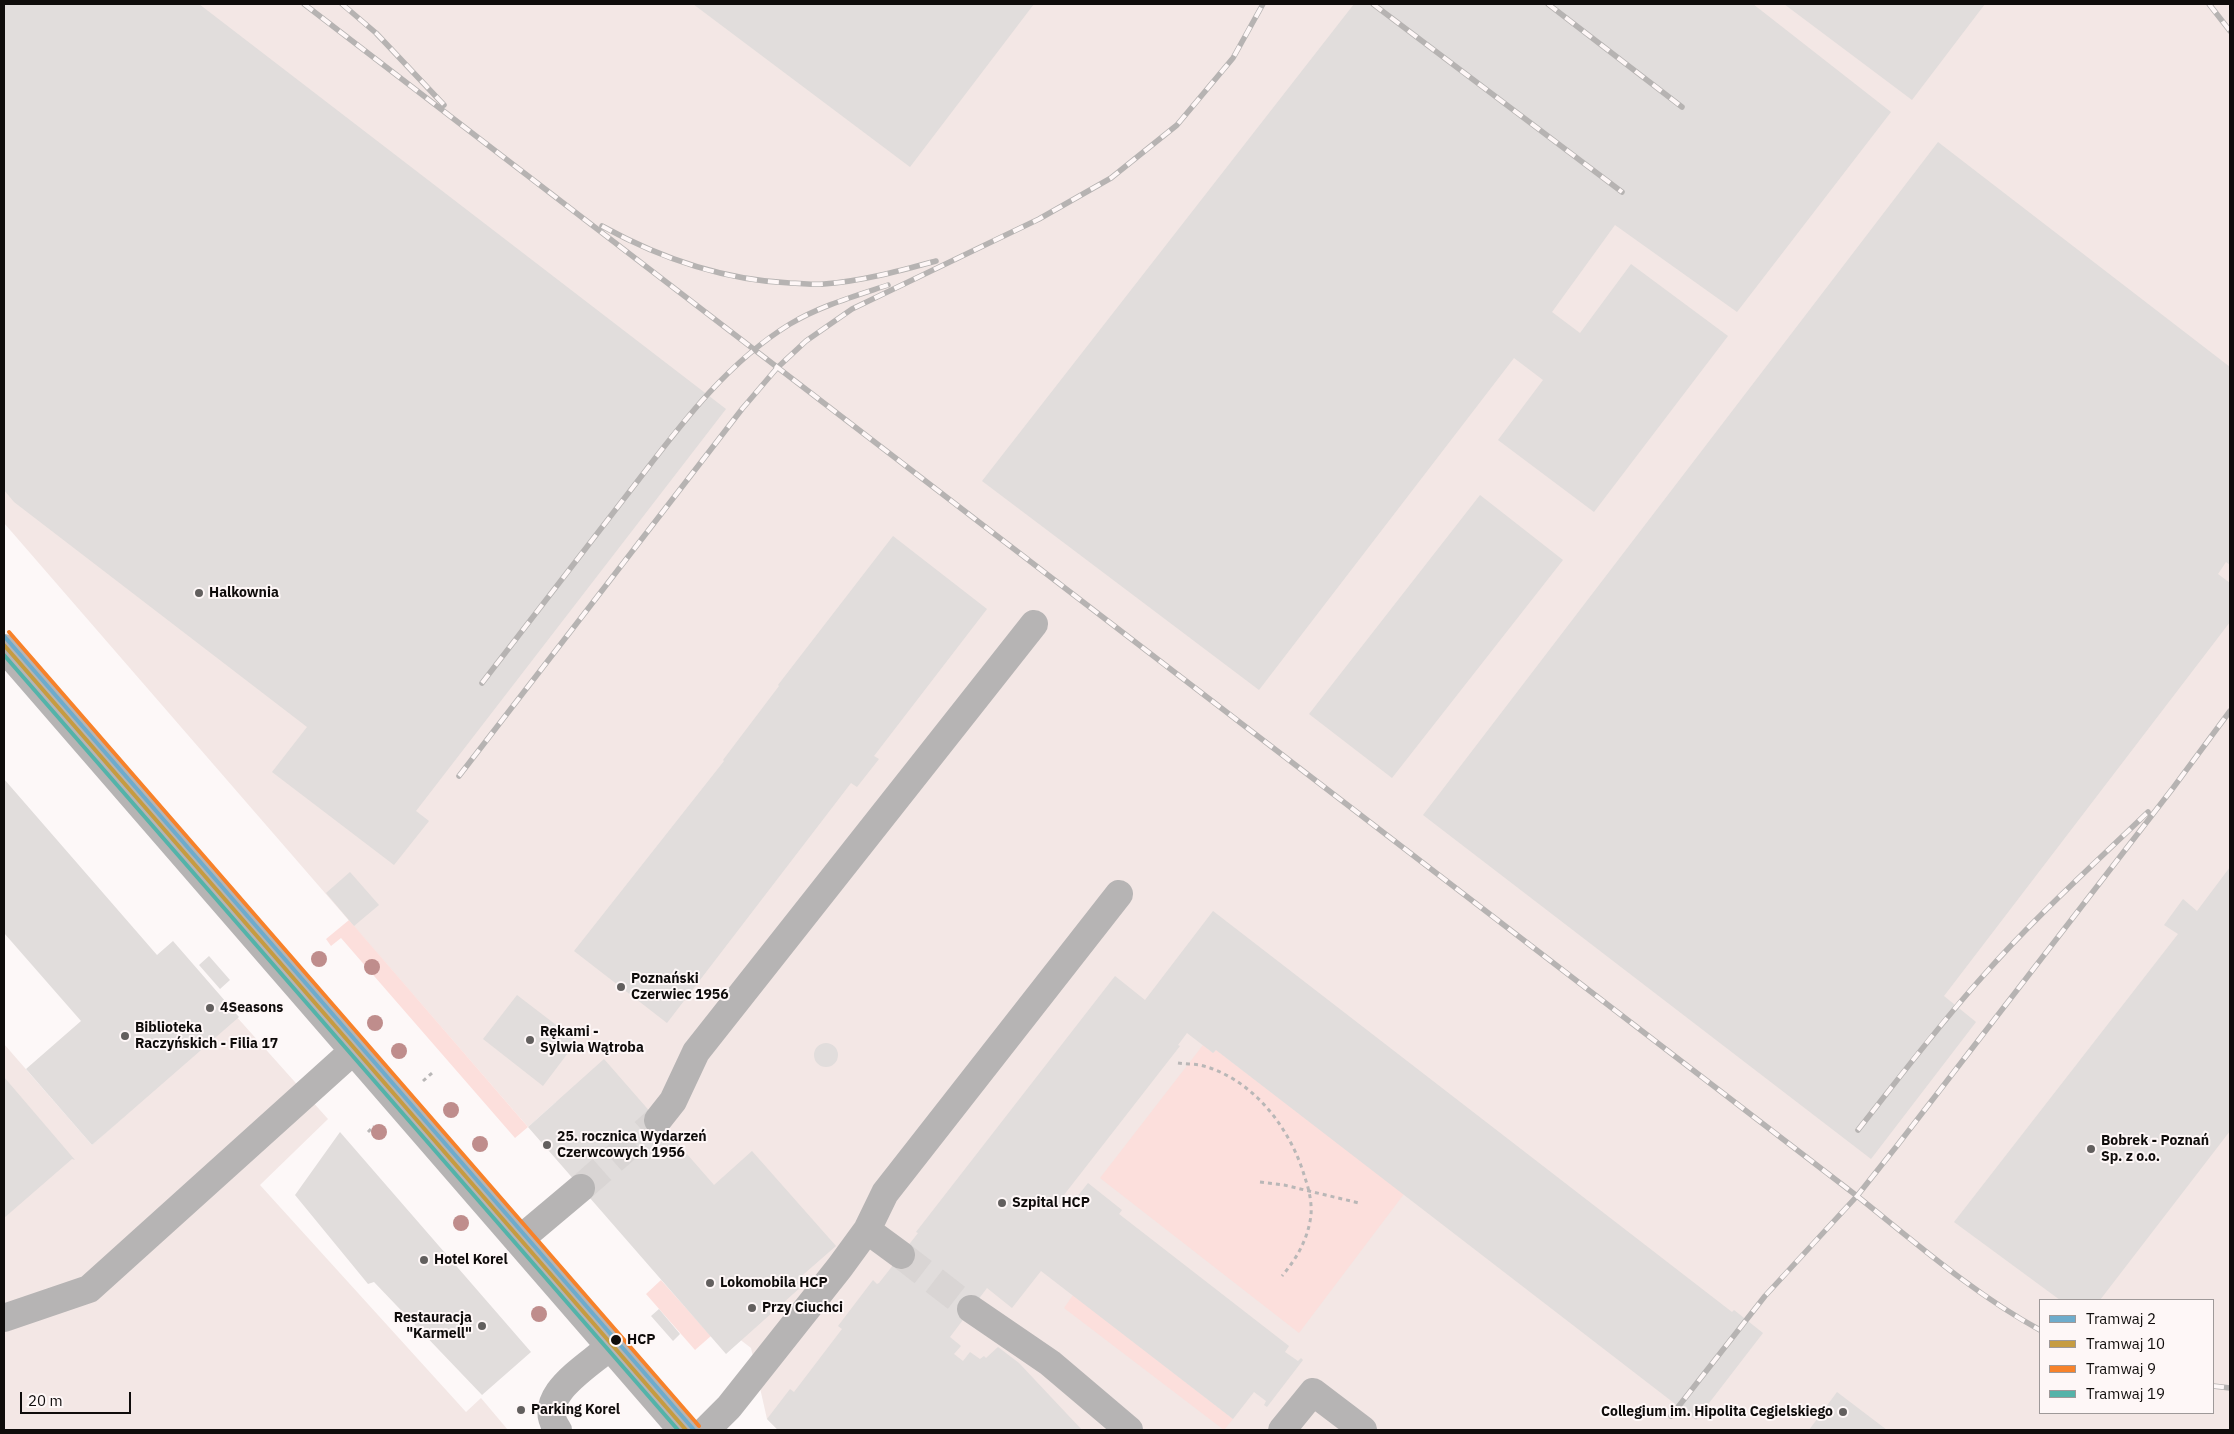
<!DOCTYPE html>
<meta charset="utf-8">
<style>
body{margin:0}
#map{position:relative;width:2234px;height:1434px;overflow:hidden;background:#fdf8f8;font-family:"IBM Plex Sans",sans-serif}
canvas{display:block}
.frame{position:absolute;inset:0;border:5px solid #0f0c0b;pointer-events:none}
.legend{position:absolute;left:2039px;top:1299px;width:175px;height:115px;box-sizing:border-box;background:#fef7f7;border:1px solid #9e9999;margin:0;padding:6px 9px;list-style:none;font-size:15px;color:#0f0c0b}
.legend li{display:flex;align-items:center;gap:10px;height:25px}
.legend b{width:25px;border:1px solid #9e9999}
.scale{position:absolute;left:20px;top:1392px;width:111px;height:22px;box-sizing:border-box;border:2px solid #0f0c0b;border-top:0;padding-left:6px;font-size:15px;line-height:18px;white-space:nowrap;color:#0f0c0b;-webkit-text-stroke:4px #fef7f7;paint-order:stroke}
</style>
<div id="map">
<canvas width="2234" height="1434"></canvas>
<div class="frame"></div>
<ul class="legend">
<li><b style="height:6px;background:#6eaccc"></b>Tramwaj 2</li>
<li><b style="height:6px;background:#c69c41"></b>Tramwaj 10</li>
<li><b style="height:6px;background:#f7822a"></b>Tramwaj 9</li>
<li><b style="height:6px;background:#54b3a9"></b>Tramwaj 19</li>
</ul>
<div class="scale">20 m</div>
</div>
<script>
const ctx = document.querySelector('canvas').getContext('2d');
ctx.lineJoin = 'round';
function paint(path, color) { ctx.fillStyle = color; ctx.fill(path, 'evenodd'); }
function strokePath(path, color, width, dash) { ctx.strokeStyle = color; ctx.lineWidth = width; ctx.lineCap = dash ? 'butt' : 'round'; ctx.setLineDash(dash || []); ctx.stroke(path); }
function write(font, color, halo, rows, align = 'center') {
  ctx.font = font + ' "IBM Plex Sans",sans-serif'; ctx.lineWidth = 4; ctx.setLineDash([]); ctx.textBaseline = 'middle'; ctx.strokeStyle = halo; ctx.fillStyle = color; for (const [text, x, y, turn = 0] of rows) {
    ctx.save(); ctx.translate(x, y); ctx.rotate((+turn || 0) * Math.PI / 180); ctx.textAlign = isNaN(turn) ? turn : align; if (halo) ctx.strokeText(text, 0, 0); ctx.fillText(text, 0, 0); ctx.restore();
  }
}
paint(new Path2D(`
 M4,4H2230V1430H778L767,1419L751,1348L738,1338L587,1137L556,1102L528,1127L4,523ZM2040,1300H2213V1413H2040Z
 M235,1015L328,1119L260,1185L466,1412L481,1398L508,1430H4V1044L92,1145Z`), '#f3e7e5');
paint(new Path2D(`
 M349,920L528,1127L515,1138L341,938L331,946L326,939Z
 M1203,1045L1213,1053L1216,1050L1404,1194L1299,1333L1100,1178Z
 M661,1280L711,1336L695,1350L646,1294Z
 M1073,1295L1233,1419L1224,1430L1064,1308Z`), '#fcdfdc');
paint(new Path2D(`
 M4,4H199L726,409L416,811L429,821L394,865L272,772L307,727L14,502L4,490Z
 M693,4H1034L910,167Z
 M1354,4H1753L1891,112L1737,312L1615,225L1552,312L1580,333L1631,264L1728,336L1594,512L1498,440L1543,380L1514,358L1259,690L982,481Z
 M1784,4H1985L1912,100Z
 M1938,142L2230,367V565L2226,562L2218,574L2230,583V622L1944,996L1976,1022L1871,1159L1423,815Z
 M1480,495L1563,560L1392,778L1309,714Z
 M893,536L987,609L874,756L879,759L857,787L851,783L667,1023L574,951L724,761L723,760L779,686L778,685Z
 M4,779L157,955L173,941L239,1017L92,1145L26,1069L81,1021L4,933Z
 M2230,867V1131L2100,1300H2060L1954,1222L2178,934L2164,925L2183,899L2197,911Z
 M350,872L379,905L354,926L326,893Z
 M1213,911L1732,1312L1734,1310L1763,1333L1696,1420L1216,1050L1213,1053L1187,1033L1178,1045L1180,1046L1060,1200L1069,1207L1088,1183L1122,1210L1119,1214L1289,1346L1285,1352L1298,1361L1301,1358L1303,1360L1267,1407L1264,1405L1266,1401L1254,1392L1233,1419L1041,1271L1012,1308L987,1288L950,1337L961,1346L954,1354L963,1361L970,1352L980,1359L984,1356L986,1358L998,1347L1019,1363L1082,1430H778L767,1419L790,1389L794,1392L842,1329L838,1326L873,1280L877,1284L879,1283L890,1269L918,1233L916,1232L1115,976L1145,1000Z
 M209,956L230,980L220,989L199,965Z
 M517,995L577,1041L543,1086L483,1039Z
 M814 1055a12 12 0 1 1 24 0a12 12 0 1 1-24 0Z
 M604,1059L714,1185L752,1151L836,1246L797,1280L802,1286L726,1354L528,1127Z
 M4,1077L75,1160L72,1159L4,1218Z
 M340,1132L531,1352L482,1395L374,1282L368,1284L295,1195Z
 M659,1309L680,1334L673,1341L651,1316Z
 M1837,1392L1887,1430H1809Z`), '#e1dddc');
strokePath(new Path2D(`
 M581,1188L658,1120
 M901,1255L971,1309`), '#d9d5d4', 28, [28, 14]);
strokePath(new Path2D(`
 M1178,1063C1185,1064 1193,1064 1200,1065C1253,1078 1291,1129 1305,1178C1309,1189 1312,1203 1311,1215C1308,1239 1297,1258 1282,1276
 M423,1081L432,1073
 M368,1132L374,1126
 M1260,1182L1284,1185L1359,1203`), '#b9b7b7', 3, [4, 4]);
strokePath(new Path2D(`
 M4,648L682,1430
 M658,1120L673,1101L696,1052L1034,624
 M867,1230L901,1255
 M518,1241L581,1188
 M971,1309L1050,1363L1129,1430
 M4,1318L89,1289L353,1051
 M558,1430C533,1396 588,1367 609,1347
 M706,1430L729,1407L840,1267L867,1230L885,1193L1119,894
 M1282,1430L1313,1392L1363,1430`), '#b6b4b4', 28);
const rail = new Path2D(`
 M304,4L1857,1196C1916,1243 1974,1294 2040,1330
 M342,4L376,33L444,105
 M1373,4L1622,192
 M1548,4L1682,107
 M2209,4L2230,31
 M602,226C660,258 723,280 790,283C801,283 813,285 824,284C863,281 899,271 936,261
 M482,683C529,622 576,561 623,500C672,437 720,367 790,324C820,306 855,296 888,285
 M459,776L742,409L777,368L806,341L852,309L1039,219L1111,178L1177,125L1233,58L1263,4
 M1858,1130C1899,1078 1939,1025 1983,976C2034,918 2092,866 2148,812
 M2213,1386L2230,1388
 M1671,1416L1765,1296L1857,1196L1896,1147L2173,788L2230,711`);
strokePath(rail, '#b6b3b2', 5.5);
strokePath(rail, '#fef7f7', 4, [11]);
strokePath(new Path2D(`
 M4,636L694,1430`), '#6eaccc', 4);
strokePath(new Path2D(`
 M4,645L686,1430`), '#c69c41', 4);
strokePath(new Path2D(`
 M9,632L699,1426`), '#f7822a', 4);
strokePath(new Path2D(`
 M4,655L678,1430`), '#54b3a9', 4);
ctx.fillStyle = '#bf8d8c';
for (const [x, y] of [
 [319,959],
 [372,967],
 [375,1023],
 [399,1051],
 [451,1110],
 [379,1132],
 [480,1144],
 [461,1223],
 [539,1314]
]) { ctx.beginPath(); ctx.arc(x, y, 8, 0, 2 * Math.PI); ctx.fill(); }
for (const [x, y, r, color] of [
 [199,593,5,"#625f5e"],
 [621,987,5,"#625f5e"],
 [210,1008,5,"#625f5e"],
 [125,1036,5,"#625f5e"],
 [530,1040,5,"#625f5e"],
 [547,1145,5,"#625f5e"],
 [2091,1149,5,"#625f5e"],
 [1002,1203,5,"#625f5e"],
 [424,1260,5,"#625f5e"],
 [710,1283,5,"#625f5e"],
 [752,1308,5,"#625f5e"],
 [482,1326,5,"#625f5e"],
 [616,1340,6,"#0f0c0b"],
 [521,1410,5,"#625f5e"],
 [1843,1412,5,"#625f5e"]
]) { const dot = new Path2D(); dot.arc(x, y, r, 0, 2 * Math.PI); ctx.fillStyle = color; ctx.fill(dot); strokePath(dot, '#fef7f7', 2); }
write('bold 14px', '#0f0c0b', '#fef7f7', [
 ["Halkownia",209,593],
 ["Poznański",631,979],
 ["Czerwiec 1956",631,995],
 ["4Seasons",220,1008],
 ["Biblioteka",135,1028],
 ["Raczyńskich - Filia 17",135,1044],
 ["Rękami -",540,1032],
 ["Sylwia Wątroba",540,1048],
 ["25. rocznica Wydarzeń",557,1137],
 ["Czerwcowych 1956",557,1153],
 ["Bobrek - Poznań",2101,1141],
 ["Sp. z o.o.",2101,1157],
 ["Szpital HCP",1012,1203],
 ["Hotel Korel",434,1260],
 ["Lokomobila HCP",720,1283],
 ["Przy Ciuchci",762,1308],
 ["Restauracja",472,1318,"right"],
 ["\"Karmell\"",472,1334,"right"],
 ["Parking Korel",531,1410],
 ["Collegium im. Hipolita Cegielskiego",1833,1412,"right"]
], 'left');
write('bold 14px', '#0f0c0b', '#fef7f7', [
 ["HCP",627,1340]
], 'left');
</script>
